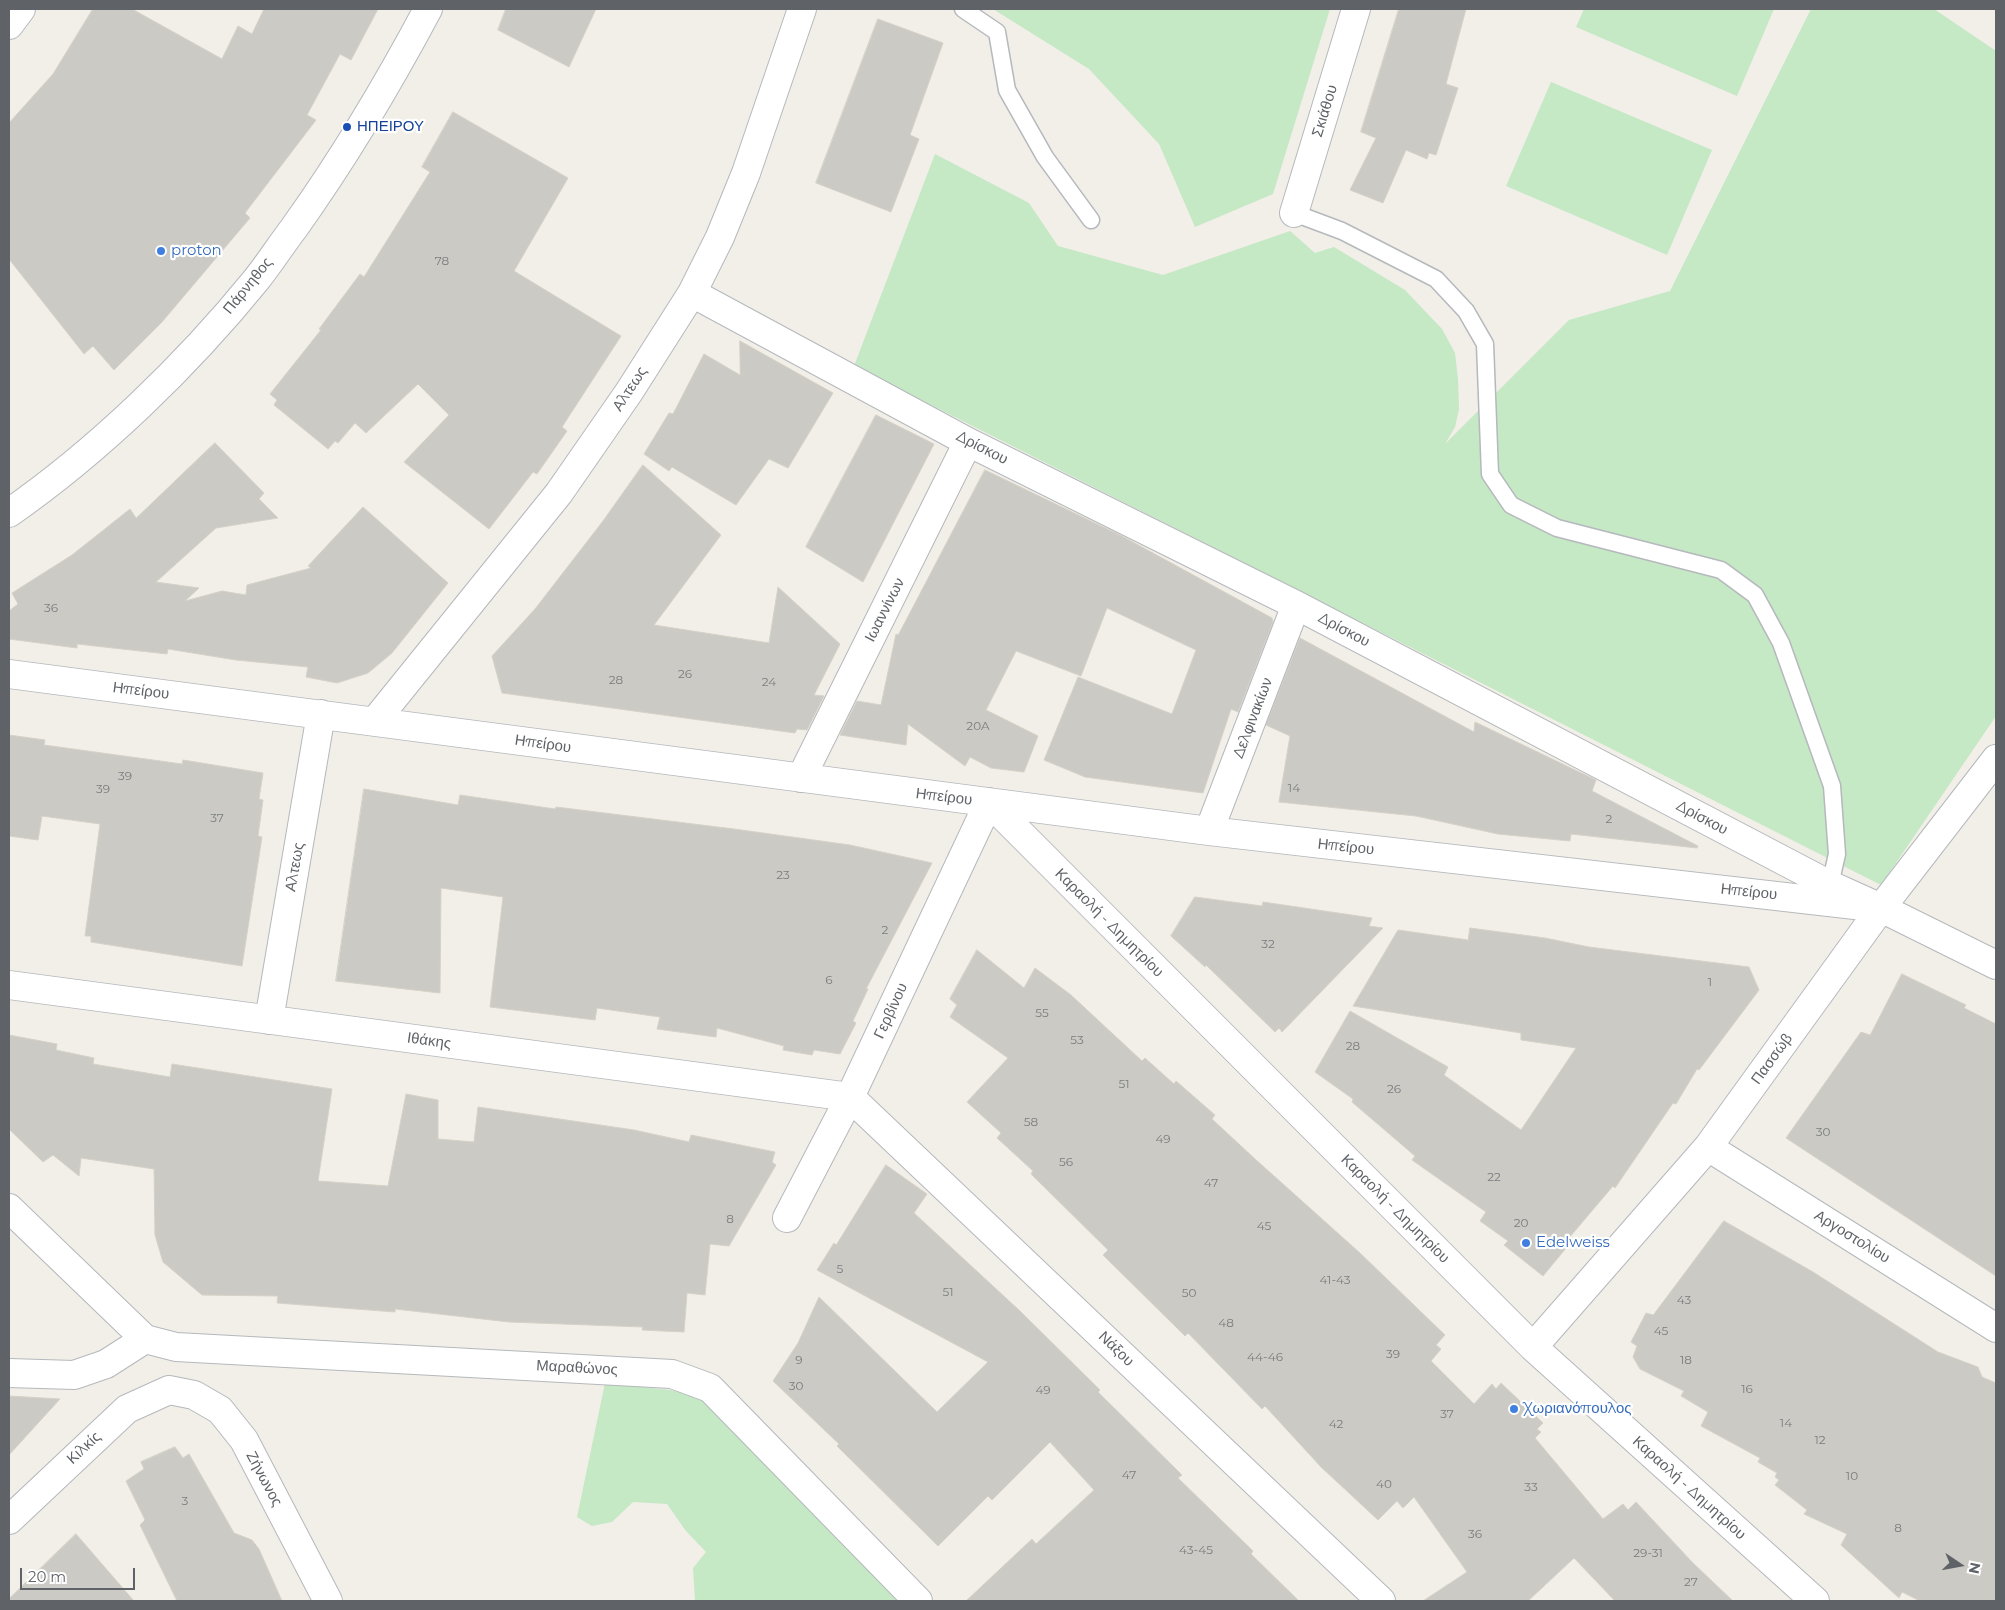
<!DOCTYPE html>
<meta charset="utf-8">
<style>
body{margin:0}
#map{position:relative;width:2005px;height:1610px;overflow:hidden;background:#f1efe8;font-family:Montserrat,sans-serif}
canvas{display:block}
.frame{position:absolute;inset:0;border:10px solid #5f6368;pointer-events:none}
.north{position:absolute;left:1935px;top:1540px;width:50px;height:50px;-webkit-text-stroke:4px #fff;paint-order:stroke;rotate:102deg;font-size:14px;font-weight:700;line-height:20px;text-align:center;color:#5f6368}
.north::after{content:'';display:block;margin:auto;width:18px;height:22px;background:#5f6368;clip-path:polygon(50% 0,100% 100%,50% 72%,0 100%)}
.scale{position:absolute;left:20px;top:1568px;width:115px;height:22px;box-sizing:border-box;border:2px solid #5f6368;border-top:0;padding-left:6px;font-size:15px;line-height:18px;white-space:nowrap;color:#5f6368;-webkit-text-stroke:4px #fff;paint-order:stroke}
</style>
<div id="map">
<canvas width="2005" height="1610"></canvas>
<div class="frame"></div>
<div class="north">N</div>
<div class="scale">20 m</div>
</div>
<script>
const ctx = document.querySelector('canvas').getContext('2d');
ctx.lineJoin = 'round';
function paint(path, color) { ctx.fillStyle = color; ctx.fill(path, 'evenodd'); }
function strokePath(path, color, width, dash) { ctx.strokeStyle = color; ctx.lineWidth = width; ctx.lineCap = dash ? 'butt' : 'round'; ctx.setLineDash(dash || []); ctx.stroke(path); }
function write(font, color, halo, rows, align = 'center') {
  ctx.font = font + ' Montserrat,sans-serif'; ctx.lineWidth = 4.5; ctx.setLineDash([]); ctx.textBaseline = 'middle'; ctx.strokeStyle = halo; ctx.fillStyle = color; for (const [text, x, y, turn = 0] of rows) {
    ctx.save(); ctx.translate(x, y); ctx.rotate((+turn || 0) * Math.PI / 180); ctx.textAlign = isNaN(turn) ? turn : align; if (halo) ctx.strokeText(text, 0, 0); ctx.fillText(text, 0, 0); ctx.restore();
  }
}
paint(new Path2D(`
 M993,9H1330L1273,194L1195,227L1159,144L1089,69Z
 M1584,9H1774L1737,96L1576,27Z
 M1811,9H1934L1996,51V716L1881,885L854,366L935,154L1029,203L1058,246L1163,275L1290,231L1315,253L1334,247L1405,290L1442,329L1455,353L1458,379L1459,409L1455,427L1445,444L1569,320L1670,291Z
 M1551,82L1712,150L1667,255L1506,186Z
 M605,1383L670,1390L698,1396L716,1409L902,1601H695L693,1568L706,1552L686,1531L667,1504L633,1502L612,1522L592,1526L577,1517Z`), '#c5e8c5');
const building = new Path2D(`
 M93,9H132L222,59L238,26L252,34L264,9H378L351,60L340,54L307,115L316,120L245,213L250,218L162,322L114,370L93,346L84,354L9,259V123L53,74Z
 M506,9H596L569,67L498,30Z
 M1399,9H1466L1446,84L1458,88L1436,155L1429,153L1427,159L1406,150L1383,203L1350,190L1376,138L1361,132Z
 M878,19L943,43L910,135L919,139L891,212L816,183Z
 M453,112L568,178L514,271L621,336L562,427L567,431L537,474L533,472L489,529L404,462L449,415L418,384L366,433L355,423L338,443L335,441L328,449L274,405L277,400L270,394L321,330L319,329L360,274L364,277L430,172L422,167Z
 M740,341L833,393L788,468L769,459L736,505L672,467L669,471L644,454L669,413L673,414L704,354L740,375Z
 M876,415L934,444L863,582L806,547Z
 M215,443L264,493L259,499L278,518L216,528L156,582L199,588L185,601L222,591L246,595L247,585L311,568L308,566L363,507L448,583L392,653L368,673L337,683L306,677L308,667L236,660L168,649L167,654L77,644V648L9,639V611L18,604L12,593L72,555L130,509L136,518Z
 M643,465L721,535L654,625L769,643L778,587L840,644L814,695L824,696L807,730L797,729L795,733L502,693L492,656L535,609L603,521Z
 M985,470L1120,535L1272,618L1273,622L1238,712L1231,709L1203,793L1085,777L1044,760L1078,677L1172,714L1196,650L1107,608L1081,676L1016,651L986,710L1038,736L1024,772L991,768L970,757L965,766L908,724L906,745L840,735L857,701L881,705L896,634L898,635Z
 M1300,638L1474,732L1475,722L1596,780L1592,791L1698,846L1697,848L1571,834L1570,841L1498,834L1416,816L1279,802L1290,736L1266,725Z
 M9,735L45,740L44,745L182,764L183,760L263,773L259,799L263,800L258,836L262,837L242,966L91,942V936H85L100,824L42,816L38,840L9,836Z
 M364,789L458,805L460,795L555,809L556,807L734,829L850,845L932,863L866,989H868L853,1021L856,1023L840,1054L814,1050L812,1055L783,1050L784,1046L717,1028L716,1037L657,1029L660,1017L597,1008L595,1020L490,1007L503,897L441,888L440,993L336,981Z
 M1195,897L1262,906L1263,902L1372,918L1369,926L1383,928L1282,1032L1279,1028L1275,1032L1206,965L1205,967L1171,936Z
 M1470,928L1545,938L1589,947L1749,967L1759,990L1699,1070L1697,1069L1676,1104L1673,1103L1615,1188L1613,1186L1563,1245L1567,1247L1543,1276L1504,1245L1508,1241L1480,1221L1486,1212L1412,1160L1415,1156L1352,1102L1353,1099L1315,1072L1350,1011L1448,1067L1444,1075L1521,1130L1576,1048L1521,1040V1033L1353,1006L1398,930L1468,940Z
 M977,950L1024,988L1035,968L1071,995L1142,1061L1145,1058L1174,1084L1176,1081L1215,1115L1212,1119L1254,1158L1360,1253L1445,1335L1436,1345L1441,1349L1431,1361L1474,1404L1492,1384L1496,1389L1501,1383L1543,1423L1537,1429L1541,1432L1535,1438L1603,1519L1623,1504L1628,1510L1636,1502L1693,1563L1733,1601H1615L1574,1558L1528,1601H1423L1467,1572L1414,1497L1403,1508L1397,1501L1378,1520L1321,1467L1265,1406L1262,1409L1188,1333L1185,1336L1103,1255L1108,1250L1031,1174L1033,1171L997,1138L1001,1133L967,1102L1008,1058L950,1017L957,1005L950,999Z
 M1902,974L1966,1005L1964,1008L1996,1024V1276L1786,1138L1861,1032L1870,1035Z
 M9,1035L57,1044L56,1050L94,1058L93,1064L170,1077L172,1064L332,1089L318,1181L388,1186L406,1094L438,1100V1139L474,1142L478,1107L634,1130L689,1142L691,1135L775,1152L772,1162L776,1165L729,1246L710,1244L705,1295L687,1293L684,1332L642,1330L643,1327L509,1322L395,1309V1312L277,1303L278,1296L202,1295L163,1262L155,1235L154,1169L81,1158L79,1176L53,1155L43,1162L9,1129Z
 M886,1165L927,1194L914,1213L1020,1311L1100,1390L1098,1392L1182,1475L1178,1478L1253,1551L1251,1554L1299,1601H966L1032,1539L1036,1544L1094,1490L1050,1442L992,1500L988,1496L938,1546L837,1446L839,1444L773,1381L798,1343L819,1297L937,1412L988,1362L817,1270L834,1243L836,1245Z
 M1724,1221L1813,1272L1938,1352L1978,1367L1982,1377L1996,1383V1601H1920L1902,1592L1899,1598L1841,1545L1847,1534L1804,1514L1807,1510L1775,1485L1779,1480L1775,1477L1777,1473L1758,1462L1760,1458L1701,1426L1708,1412L1681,1396L1684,1391L1640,1369L1633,1357L1637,1346L1631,1342L1646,1313L1653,1315Z
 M9,1396L60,1399L9,1455Z
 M175,1447L183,1458L189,1454L234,1533L252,1540L259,1549L282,1601H177L140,1525L145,1520L126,1481L144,1469L141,1462Z
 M76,1534L134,1601H9V1599Z`);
paint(building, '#cccac5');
strokePath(building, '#d6d1c6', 1);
const service = new Path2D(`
 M963,9L997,32L1007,90L1045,157L1091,220
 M1294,213L1342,231L1436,279L1466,311L1485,344L1490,474L1511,505L1557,528L1721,570L1755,595L1781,643L1832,786L1837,854L1830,885`);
const minor = new Path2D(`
 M9,25L21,9
 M1294,213L1356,9
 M692,293L968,442L1296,605L1830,885L1881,908L1996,965
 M9,674L1209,831L1881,908
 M375,721L559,493L629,392L692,293L720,237L746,173L802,9
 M801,778L968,442
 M1209,831L1296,605
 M9,985L850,1097
 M269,1020L321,714
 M850,1097L1381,1601
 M1708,1147L1996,1328
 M9,1208L145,1339L176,1347L672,1374L710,1388L918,1601
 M787,1218L850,1097L989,802L1533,1347L1815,1601
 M1533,1347L1708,1147L1881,908L1996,759
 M9,1373L74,1375L106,1364L145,1339
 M9,1520L127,1409L169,1390L194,1395L220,1410L244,1440L328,1601`);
const tertiary = new Path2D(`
 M9,513C98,451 187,365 256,280C269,264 281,245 294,228C344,158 387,86 428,9`);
strokePath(service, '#b5b8bc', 19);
strokePath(minor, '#b5b8bc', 30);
strokePath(tertiary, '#b5b8bc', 30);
strokePath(service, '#fff', 16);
strokePath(minor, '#fff', 28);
strokePath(tertiary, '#fff', 28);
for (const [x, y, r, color] of [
 [347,127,5,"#1a4fb4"],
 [161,251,5,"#3f7fe0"],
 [1526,1243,5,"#3f7fe0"],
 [1514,1409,5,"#3f7fe0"]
]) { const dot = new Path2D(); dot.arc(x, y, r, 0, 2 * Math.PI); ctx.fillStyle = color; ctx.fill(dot); strokePath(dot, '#fff', 2); }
write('12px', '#7a7d7f', null, [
 ["78",442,261],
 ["36",51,608],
 ["26",685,674],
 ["28",616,680],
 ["24",769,682],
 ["20A",978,726],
 ["39",125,776],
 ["14",1294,788],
 ["39",103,789],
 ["37",217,818],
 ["2",1609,819],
 ["23",783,875],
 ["2",885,930],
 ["32",1268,944],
 ["6",829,980],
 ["1",1710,982],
 ["55",1042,1013],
 ["53",1077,1040],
 ["28",1353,1046],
 ["51",1124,1084],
 ["26",1394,1089],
 ["58",1031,1122],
 ["30",1823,1132],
 ["49",1163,1139],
 ["56",1066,1162],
 ["22",1494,1177],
 ["47",1211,1183],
 ["8",730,1219],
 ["20",1521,1223],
 ["45",1264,1226],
 ["5",840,1269],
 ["41-43",1335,1280],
 ["51",948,1292],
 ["50",1189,1293],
 ["43",1684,1300],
 ["48",1226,1323],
 ["45",1661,1331],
 ["39",1393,1354],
 ["44-46",1265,1357],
 ["9",799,1360],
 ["18",1686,1360],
 ["30",796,1386],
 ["16",1747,1389],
 ["49",1043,1390],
 ["37",1447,1414],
 ["14",1786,1423],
 ["42",1336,1424],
 ["12",1820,1440],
 ["47",1129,1475],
 ["10",1852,1476],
 ["40",1384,1484],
 ["33",1531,1487],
 ["3",185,1501],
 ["8",1898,1528],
 ["36",1475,1534],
 ["43-45",1196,1550],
 ["29-31",1648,1553],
 ["27",1691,1582]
]);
write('15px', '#5f6368', '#fff', [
 ["Σκιάθου",1325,111,-73],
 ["Πάρνηθος",248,286,-51],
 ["Αλτεως",630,389,-57],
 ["Δρίσκου",982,448,27],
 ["Ιωαννίνων",885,610,-63],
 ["Δρίσκου",1344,630,28],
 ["Ηπείρου",141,691,7],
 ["Δελφινακίων",1253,718,-69],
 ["Ηπείρου",543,744,8],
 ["Ηπείρου",944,797,7],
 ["Δρίσκου",1702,818,28],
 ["Ηπείρου",1346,847,6],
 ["Αλτεως",295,867,-80],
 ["Ηπείρου",1749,892,6],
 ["Καραολή - Δημητρίου",1109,923,45],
 ["Γερβίνου",891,1011,-65],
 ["Ιθάκης",429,1041,8],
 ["Πασσώβ",1772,1059,-54],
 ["Καραολή - Δημητρίου",1395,1209,45],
 ["Αργοστολίου",1852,1237,32],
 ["Νάξου",1116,1349,44],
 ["Μαραθώνος",577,1368,3],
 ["Κιλκίς",84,1448,-43],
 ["Ζήνωνος",264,1479,62],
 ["Καραολή - Δημητρίου",1689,1488,42]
]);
write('15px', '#164399', '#fff', [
 ["ΗΠΕΙΡΟΥ",357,127]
], 'left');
write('15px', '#366cbe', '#fff', [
 ["proton",171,251],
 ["Edelweiss",1536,1243],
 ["Χωριανόπουλος",1524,1409]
], 'left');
</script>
